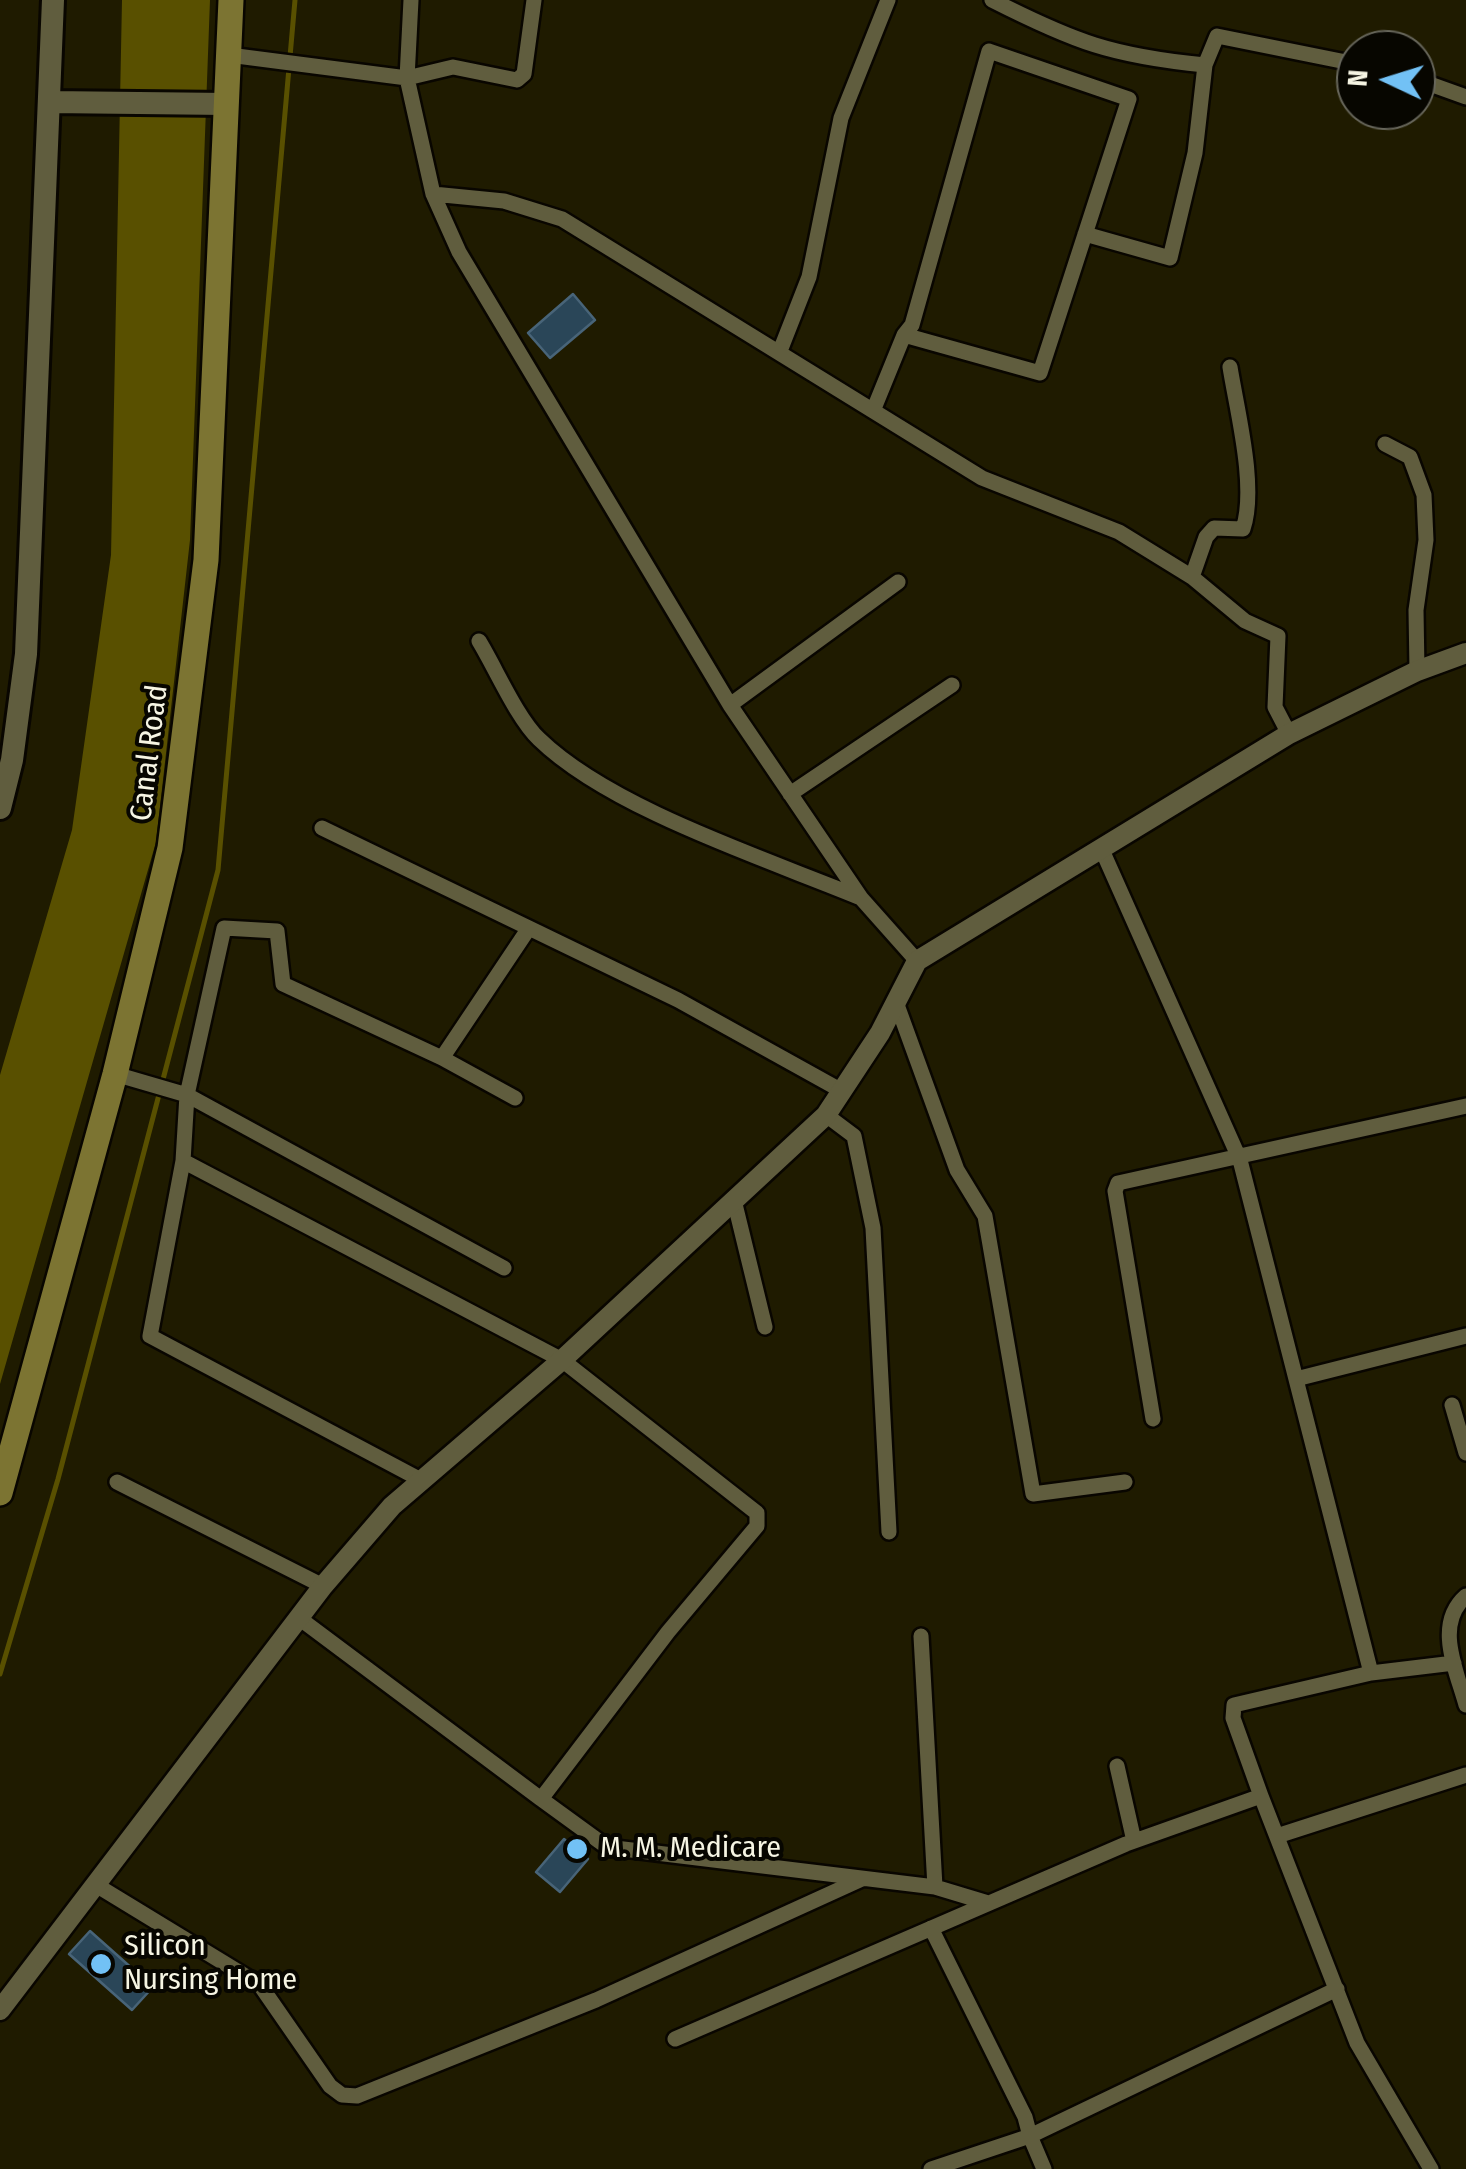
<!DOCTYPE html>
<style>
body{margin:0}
#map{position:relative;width:1466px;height:2169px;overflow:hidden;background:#1f1b00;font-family:"Fira Sans Condensed",sans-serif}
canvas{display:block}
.north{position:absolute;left:1336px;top:30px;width:100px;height:100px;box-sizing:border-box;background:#070600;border:2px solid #67665b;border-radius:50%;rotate:274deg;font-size:28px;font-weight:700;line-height:40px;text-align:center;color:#f6f5e3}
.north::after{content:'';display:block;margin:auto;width:35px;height:45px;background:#72c1f5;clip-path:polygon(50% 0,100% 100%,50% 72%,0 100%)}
</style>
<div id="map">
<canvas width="1466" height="2169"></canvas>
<div class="north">N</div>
</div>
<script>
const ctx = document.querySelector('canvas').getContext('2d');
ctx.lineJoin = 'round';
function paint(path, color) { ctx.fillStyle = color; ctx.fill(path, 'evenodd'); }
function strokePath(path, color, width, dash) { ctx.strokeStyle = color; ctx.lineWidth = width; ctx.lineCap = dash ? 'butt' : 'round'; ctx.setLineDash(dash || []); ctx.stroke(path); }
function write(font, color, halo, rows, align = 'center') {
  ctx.font = font + ' "Fira Sans Condensed",sans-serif'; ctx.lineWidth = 8; ctx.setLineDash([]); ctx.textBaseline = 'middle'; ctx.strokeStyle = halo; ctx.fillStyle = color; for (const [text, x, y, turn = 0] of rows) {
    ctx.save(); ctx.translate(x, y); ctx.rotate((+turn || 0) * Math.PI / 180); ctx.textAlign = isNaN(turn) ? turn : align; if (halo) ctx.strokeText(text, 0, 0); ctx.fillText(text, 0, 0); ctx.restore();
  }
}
paint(new Path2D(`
 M122,0H210L190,540L156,842L0,1384V1075L72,830L111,555Z`), '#595000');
strokePath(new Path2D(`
 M0,1674L58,1479L218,870L295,0`), '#595000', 5);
const building = new Path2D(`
 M573,294L595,320L550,358L528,333Z
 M564,1839L588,1859L560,1892L536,1872Z
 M90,1931L153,1987L132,2010L69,1954Z`);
paint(building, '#2a4658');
strokePath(building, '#486478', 2.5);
const minor = new Path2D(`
 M411,0L407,78L433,194L459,252L730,705L861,898L917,961
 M992,0C1075,42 1112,56 1205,65L1217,36L1356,64
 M229,55L407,78L453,67L517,80L524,74L534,0
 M1416,79L1466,97
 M433,194L504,201L562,219L982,478L1119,532L1192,577L1245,621L1278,636L1275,707L1289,734
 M1085,234L1170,258L1195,153L1205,65
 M780,351L809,277L841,118L888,0
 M873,411L904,335L912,325L989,51L1129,99L1040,373L904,335
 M1385,444L1410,457L1424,495L1426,540L1416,610L1417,671
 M1192,577L1206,537L1214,528L1243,529C1257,487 1237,411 1230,367
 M479,641C496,669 517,718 539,739C611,809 767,859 861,898
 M730,705L898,582
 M790,794L952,685
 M322,828L678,1000L842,1091
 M1102,850L1240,1160L1371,1673L1234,1705L1233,1718L1261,1796
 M896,1002L957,1170L985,1216L1033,1494L1125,1482
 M442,1058L529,928
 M115,1074L187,1095L224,928L277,931L283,984L442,1058L515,1098
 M826,1115L854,1136L873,1228L889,1532
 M183,1161L187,1095L504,1268
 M734,1200L765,1327
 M1296,1379L1466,1336
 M1452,1405L1466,1453
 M1153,1419L1115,1191L1118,1183L1466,1106
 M421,1480L150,1336L183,1161L562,1360L757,1513V1526L668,1632L541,1799L607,1847L935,1887L988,1903
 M117,1482L323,1586
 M1466,1596C1434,1624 1456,1669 1466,1705
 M299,1618L541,1799
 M921,1636L935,1887
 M1371,1673L1454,1663
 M1117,1766L1134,1841
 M1277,1836L1466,1775
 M96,1885L260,1985L330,2086L342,2095L357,2096L596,2000L862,1879
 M931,1928L1025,2117L1030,2136L931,2169
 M675,2039L1126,1844L1261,1796L1357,2043L1431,2169
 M1044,2169L1030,2136L1337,1989`);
const tertiary = new Path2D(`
 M0,2010L323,1586L392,1506L562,1360L826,1115L880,1033L917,961L1289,734L1417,671L1466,653`);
const secondary = new Path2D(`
 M50,102L227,104
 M0,808L12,760L26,654L53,0`);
const primary = new Path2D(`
 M0,1493L115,1074L170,848L206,560L231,0`);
strokePath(minor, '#090600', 20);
strokePath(tertiary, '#090600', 25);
strokePath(secondary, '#090600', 28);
strokePath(primary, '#090600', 30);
strokePath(minor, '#605d3e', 15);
strokePath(tertiary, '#605d3e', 20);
strokePath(secondary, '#605d3e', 22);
strokePath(primary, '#7c7432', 25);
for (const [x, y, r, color] of [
 [577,1849,12,"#72c1f5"],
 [101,1964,12,"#72c1f5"]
]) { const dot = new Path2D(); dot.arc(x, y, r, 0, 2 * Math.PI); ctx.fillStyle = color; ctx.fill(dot); strokePath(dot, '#070600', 4); }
write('30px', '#f6f5e3', '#070600', [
 ["Canal Road",150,753,-83]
]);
write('30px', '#f6f5e3', '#070600', [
 ["M. M. Medicare",600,1849],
 ["Silicon",124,1947],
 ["Nursing Home",124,1981]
], 'left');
</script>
